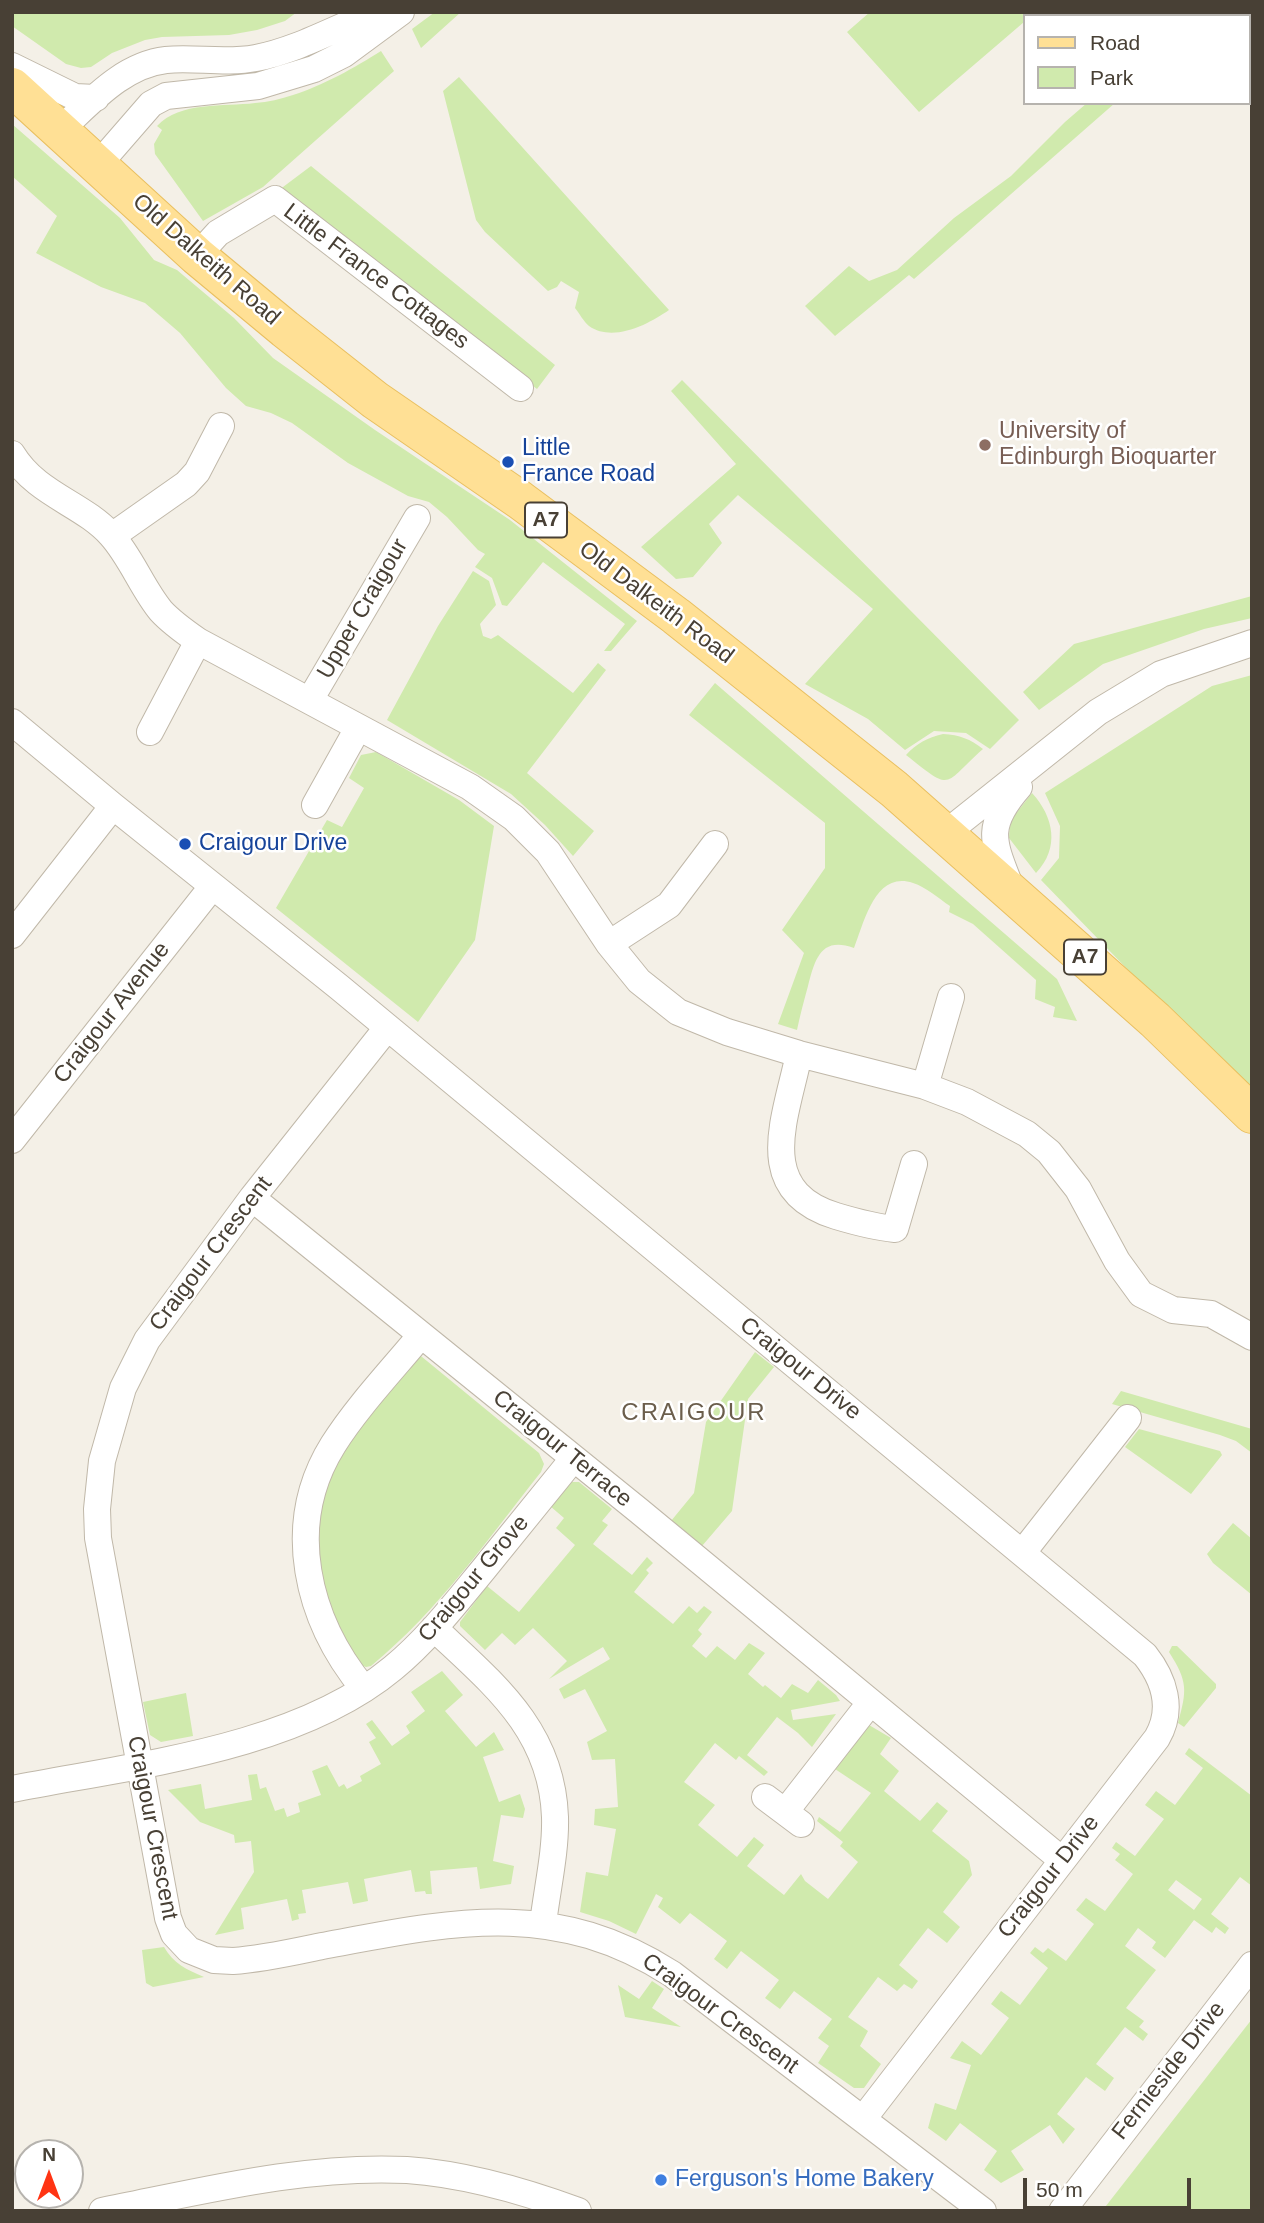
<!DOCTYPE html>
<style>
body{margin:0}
#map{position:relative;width:1264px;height:2223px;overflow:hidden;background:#f4f0e7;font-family:Arial,sans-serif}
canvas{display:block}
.frame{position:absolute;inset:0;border:14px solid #484035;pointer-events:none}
.legend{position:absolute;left:1023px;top:14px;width:228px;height:91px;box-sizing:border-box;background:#fff;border:2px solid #b6b3ae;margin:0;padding:9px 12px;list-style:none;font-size:21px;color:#484035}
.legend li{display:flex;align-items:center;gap:14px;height:35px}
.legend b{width:35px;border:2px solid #b6b3ae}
.north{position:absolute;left:14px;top:2139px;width:70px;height:70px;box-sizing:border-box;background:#fff;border:2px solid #b6b3ae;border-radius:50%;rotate:0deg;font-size:19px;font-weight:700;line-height:28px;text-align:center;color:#484035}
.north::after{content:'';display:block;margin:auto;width:24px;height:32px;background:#ff3413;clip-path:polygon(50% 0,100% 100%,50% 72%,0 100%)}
.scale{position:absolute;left:1023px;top:2178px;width:168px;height:32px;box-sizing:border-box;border:4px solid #484035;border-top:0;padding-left:9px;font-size:21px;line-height:24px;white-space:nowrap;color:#484035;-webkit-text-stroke:5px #fff;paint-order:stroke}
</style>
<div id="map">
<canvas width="1264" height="2223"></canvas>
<div class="frame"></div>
<ul class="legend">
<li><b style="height:9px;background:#ffe095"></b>Road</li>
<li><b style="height:19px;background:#d0eaad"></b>Park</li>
</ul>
<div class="north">N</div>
<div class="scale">50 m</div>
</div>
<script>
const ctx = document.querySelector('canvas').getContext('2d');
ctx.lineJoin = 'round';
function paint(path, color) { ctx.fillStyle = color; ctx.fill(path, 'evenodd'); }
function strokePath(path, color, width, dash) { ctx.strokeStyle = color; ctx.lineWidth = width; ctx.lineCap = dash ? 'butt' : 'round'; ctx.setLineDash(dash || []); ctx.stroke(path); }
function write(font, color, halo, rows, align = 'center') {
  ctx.font = font + ' Arial,sans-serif'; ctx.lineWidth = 5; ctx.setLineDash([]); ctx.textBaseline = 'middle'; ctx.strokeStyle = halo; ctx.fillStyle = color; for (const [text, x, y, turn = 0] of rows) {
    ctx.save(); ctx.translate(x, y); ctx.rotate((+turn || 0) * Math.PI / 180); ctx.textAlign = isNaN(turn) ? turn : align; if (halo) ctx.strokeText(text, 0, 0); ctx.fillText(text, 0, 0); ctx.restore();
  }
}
paint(new Path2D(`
 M12,12H297L285,21L257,30L229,35L162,37L145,40L112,53L91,67L81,68L66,64L12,26Z
 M435,12H461L421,48L412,29Z
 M870,12H1035L1031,16H1024V22L919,112L847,32Z
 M381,51L394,71L263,187L203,221L155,154L154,144L162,130L157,126C180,101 224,107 255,103C268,102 281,99 293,95C322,86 356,67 381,51Z
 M459,77L669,310C649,324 613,343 589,326C584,322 579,313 575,308L579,292L561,281L557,287L548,291L485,232L476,220L443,91Z
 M1087,103H1115L914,279L909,275L835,336L805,306L849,266L869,281L897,270L954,218L1011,176L1065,122Z
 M12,124L120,218L154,260L177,270L234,318L273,358L375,430L510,520L637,621L611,651H604L625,624L543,562L507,606L502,605L492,578L475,567L485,554L478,550L447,517L429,502L408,496L348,463L292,423L271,413L246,406L226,388L180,333L145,303L101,287L36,253L57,216L12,176Z
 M311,166L555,365L537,389L279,190Z
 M682,380L1019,720L990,749L966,733L934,731L905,750L868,719L805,684L873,609L738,495L709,524L722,543L693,577L676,579L641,547L736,464L671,391Z
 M473,571L489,581L496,605L480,624L483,636L491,639L498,635L573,693L598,663L606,670L527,773L594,831L573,856L545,825L511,794L387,720L438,626Z
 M1252,596V618L1204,629L1103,664L1039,710L1023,692L1074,644Z
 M1252,675V1098L1041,880L1059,858L1060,826L1045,793L1212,686Z
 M715,683L1057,979L1077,1021L1053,1017L1055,1007L1035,999L1036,980L973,924L949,912L950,906C938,898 926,887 913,883C875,870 864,923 854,948C821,936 815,959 808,986C804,1001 800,1015 797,1030L778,1024L804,953L782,930L825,868V823L689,715Z
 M943,734C960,735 970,739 983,749C942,785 954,793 906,755C917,743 927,738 943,734Z
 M376,752L459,800L494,826L475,940L418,1022L276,908L327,820L342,827L364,788L349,778L361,755Z
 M1032,793C1054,817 1060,848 1036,873L1009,838L1010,821Z
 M416,1352L539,1453L544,1464L541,1472C488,1539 438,1611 371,1666L366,1667L358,1664L321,1594L317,1518L335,1458Z
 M755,1352L774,1367L748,1399L732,1511L702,1546L671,1521L694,1493L706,1422Z
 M1121,1391L1252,1429V1453L1236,1441L1220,1435L1112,1404Z
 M1139,1429L1220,1451L1222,1455L1191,1494L1125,1447Z
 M572,1482H579L612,1509L602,1521L608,1525L593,1544L632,1575L647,1557L653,1563L646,1570L649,1573L634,1592L673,1624L689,1606L697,1613L704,1606L712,1612L698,1630L702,1634L692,1646L706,1658L717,1646L735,1660L749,1643L765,1653L748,1674L763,1687L765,1685L781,1698L792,1684L808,1693L818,1680L836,1695L840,1701L791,1710L793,1720L836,1714L812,1747L798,1733L777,1717L747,1755L768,1772L764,1776L739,1756L736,1760L715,1743L684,1782L715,1805L698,1825L737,1857L754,1837L764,1845L747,1866L784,1895L801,1874L805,1881L828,1899L858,1862L840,1846L843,1842L817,1821L819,1817L840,1832L871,1793L832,1767L865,1726L869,1725L891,1738L880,1754L899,1771L884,1791L920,1821L937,1802L948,1811L932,1831L969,1861L972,1875L943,1912L960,1927L947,1943L928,1928L899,1965L918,1981L912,1989L904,1984L897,1991L878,1977L848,2017L868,2031L860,2046L881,2064L864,2088H854L818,2063L829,2046L818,2038L832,2019L794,1991L780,2009L765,1998L779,1980L741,1951L727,1969L714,1959L727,1941L690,1913L680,1924L658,1907L663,1898L656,1894L636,1934L609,1921L580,1912L586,1872L608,1876L616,1829L594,1825L595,1809L618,1807L615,1759L592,1760L587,1742L607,1731L585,1689L564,1699L559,1689L610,1659L603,1647L549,1679L567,1661L533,1628L515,1645L502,1633L485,1650L460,1626V1622L487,1586L519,1612L575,1545L556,1528L564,1518L550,1506Z
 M1233,1523L1252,1539V1595L1213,1563L1207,1554Z
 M1172,1646H1177L1216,1684V1688L1184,1727L1178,1723C1187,1690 1188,1682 1169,1652Z
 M442,1671L463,1695L445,1711L476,1747L494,1732L504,1750L483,1757L499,1802L520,1794L525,1809L523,1818L501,1815L493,1861L514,1866L511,1884L480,1889L477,1867L430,1871L432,1894H426L425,1891L415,1892L411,1870L364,1879L368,1901L353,1904L348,1882L302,1890L306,1913L298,1914L299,1919L292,1921L287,1899L241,1908L244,1929L215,1935L254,1872L251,1841L235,1843L234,1835L200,1822L168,1790L201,1784L205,1809L252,1800L248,1775L257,1774L260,1789L266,1787L275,1811L284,1808L287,1817L300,1812L298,1803L321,1795L312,1771L327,1765L339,1787L344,1784L347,1789L362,1781L360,1776L381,1764L369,1742L376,1738L366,1724L372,1720L392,1746L410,1733L406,1726L425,1711L411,1692Z
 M186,1693L193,1736L161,1742L150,1735L143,1702Z
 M1189,1748L1252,1796V1886L1240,1877L1211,1914L1229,1928L1225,1934L1216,1927L1212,1933L1194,1920L1165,1958L1152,1948L1156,1942L1138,1928L1125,1946L1156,1970L1126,2008L1144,2021L1139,2027L1148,2034L1143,2041L1125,2027L1096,2064L1114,2078L1105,2091L1086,2077L1057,2114L1075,2129L1063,2144L1050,2125L1011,2151L1024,2170L1001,2183L984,2170L997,2151L960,2123L946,2141L928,2128L935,2103L956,2110L971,2065L950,2058L962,2041L981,2055L1009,2018L991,2004L1001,1991L1020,2005L1048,1968L1030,1953L1035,1947L1043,1953L1048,1948L1066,1961L1094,1924L1076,1910L1086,1898L1105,1911L1133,1874L1115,1860L1120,1854L1112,1848L1116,1842L1135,1856L1164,1819L1145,1805L1156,1791L1175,1805L1203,1768L1185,1754ZM1176,1880L1202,1899L1194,1910L1168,1890Z
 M164,1947C173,1963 187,1970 204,1977L153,1987L146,1983L142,1950Z
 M652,1981L664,1989L652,2008L681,2027L625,2017L618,1985L639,1999Z
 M1252,2019V2211H1102Z`), '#d0eaad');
const street = new Path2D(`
 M12,66L75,97L96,98
 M60,130C90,103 122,65 166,60C195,57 225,64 256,58C298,50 337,27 377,12
 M98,165L151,104L166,96L258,86L314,69L344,54L401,12
 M197,256L218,233L275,199L520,388
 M12,454C37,495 82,503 111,535C131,557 142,588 161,611C172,623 185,632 198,641L470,787L514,818L548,852L609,944L639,981L678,1012L727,1032L799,1054L925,1086L967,1102L1027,1134L1049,1152L1078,1189L1117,1261L1141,1294L1173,1310L1211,1314L1252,1337
 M112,536L186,484L197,472L221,426
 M310,700L417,518
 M12,722L113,806L339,987L1145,1655C1164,1679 1174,1709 1157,1738L863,2119
 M150,732L198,641
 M315,805L358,728
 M946,833L1098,712L1161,674L1252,643
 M1011,888C993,842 984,827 1019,787
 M12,935L113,806
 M609,944L669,905L715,844
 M387,1028L252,1198L147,1340L123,1388L102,1461L97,1509L98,1538L168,1918L174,1934L189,1950L214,1960L233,1961C263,1959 293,1952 322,1946C452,1922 553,1898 672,1974L983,2211
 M799,1054C786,1118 752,1190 836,1216C856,1222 874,1227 895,1229L914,1164
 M925,1086L951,997
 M12,1140L212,887
 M252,1198L638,1510L1062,1860
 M1023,1552L1128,1418
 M434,1628C492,1683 552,1729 555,1817C556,1852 547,1889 543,1924
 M364,1689C307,1620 283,1525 333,1445C357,1407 392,1370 421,1335
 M12,1789C134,1765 296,1749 393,1668C427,1640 455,1604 483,1570C513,1533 543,1496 573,1459
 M765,1797L801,1824
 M785,1812L870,1703
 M102,2211C203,2191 304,2165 407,2170C465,2174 524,2191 578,2211
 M1062,2211L1252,1965`);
const primary = new Path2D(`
 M12,87L197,256L285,329L375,400L520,500L676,616L894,789L1155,1020L1252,1114`);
strokePath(street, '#c0b8a9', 28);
strokePath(primary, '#e9bf5f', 40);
strokePath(street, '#fff', 26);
strokePath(primary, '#ffe095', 38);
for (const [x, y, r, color] of [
 [985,445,7,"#8d6e63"],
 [508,462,7,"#1a4fb4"],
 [185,844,7,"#1a4fb4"],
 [661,2180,7,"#3f7fe0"]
]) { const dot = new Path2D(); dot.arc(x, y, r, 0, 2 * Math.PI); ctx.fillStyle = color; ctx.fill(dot); strokePath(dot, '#fff', 2.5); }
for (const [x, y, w] of [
 [546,520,42],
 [1085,957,42]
]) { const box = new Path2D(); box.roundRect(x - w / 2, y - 17.5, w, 35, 5); ctx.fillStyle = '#fff'; ctx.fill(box); strokePath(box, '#484035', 2); }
write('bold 21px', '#484035', null, [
 ["A7",546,520],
 ["A7",1085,957]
]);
write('23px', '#484035', '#fff', [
 ["Old Dalkeith Road",206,260,41],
 ["Little France Cottages",376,277,37],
 ["Old Dalkeith Road",656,603,37],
 ["Upper Craigour",363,609,-60],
 ["Craigour Avenue",112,1013,-52],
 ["Craigour Crescent",211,1254,-53],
 ["Craigour Drive",800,1369,39],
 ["Craigour Terrace",562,1449,39],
 ["Craigour Grove",474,1579,-50],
 ["Craigour Crescent",152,1828,79],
 ["Craigour Drive",1049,1877,-52],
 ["Craigour Crescent",720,2014,36],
 ["Fernieside Drive",1169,2071,-52]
]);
write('23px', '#785e54', '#fff', [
 ["University of",999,432],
 ["Edinburgh Bioquarter",999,458]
], 'left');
write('23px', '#164399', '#fff', [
 ["Little",522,449],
 ["France Road",522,475],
 ["Craigour Drive",199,844]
], 'left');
write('23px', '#366cbe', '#fff', [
 ["Ferguson's Home Bakery",675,2180]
], 'left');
ctx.letterSpacing = '2px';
write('24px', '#6b5e4c', '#fff', [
 ["CRAIGOUR",694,1413]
]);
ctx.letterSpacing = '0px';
</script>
